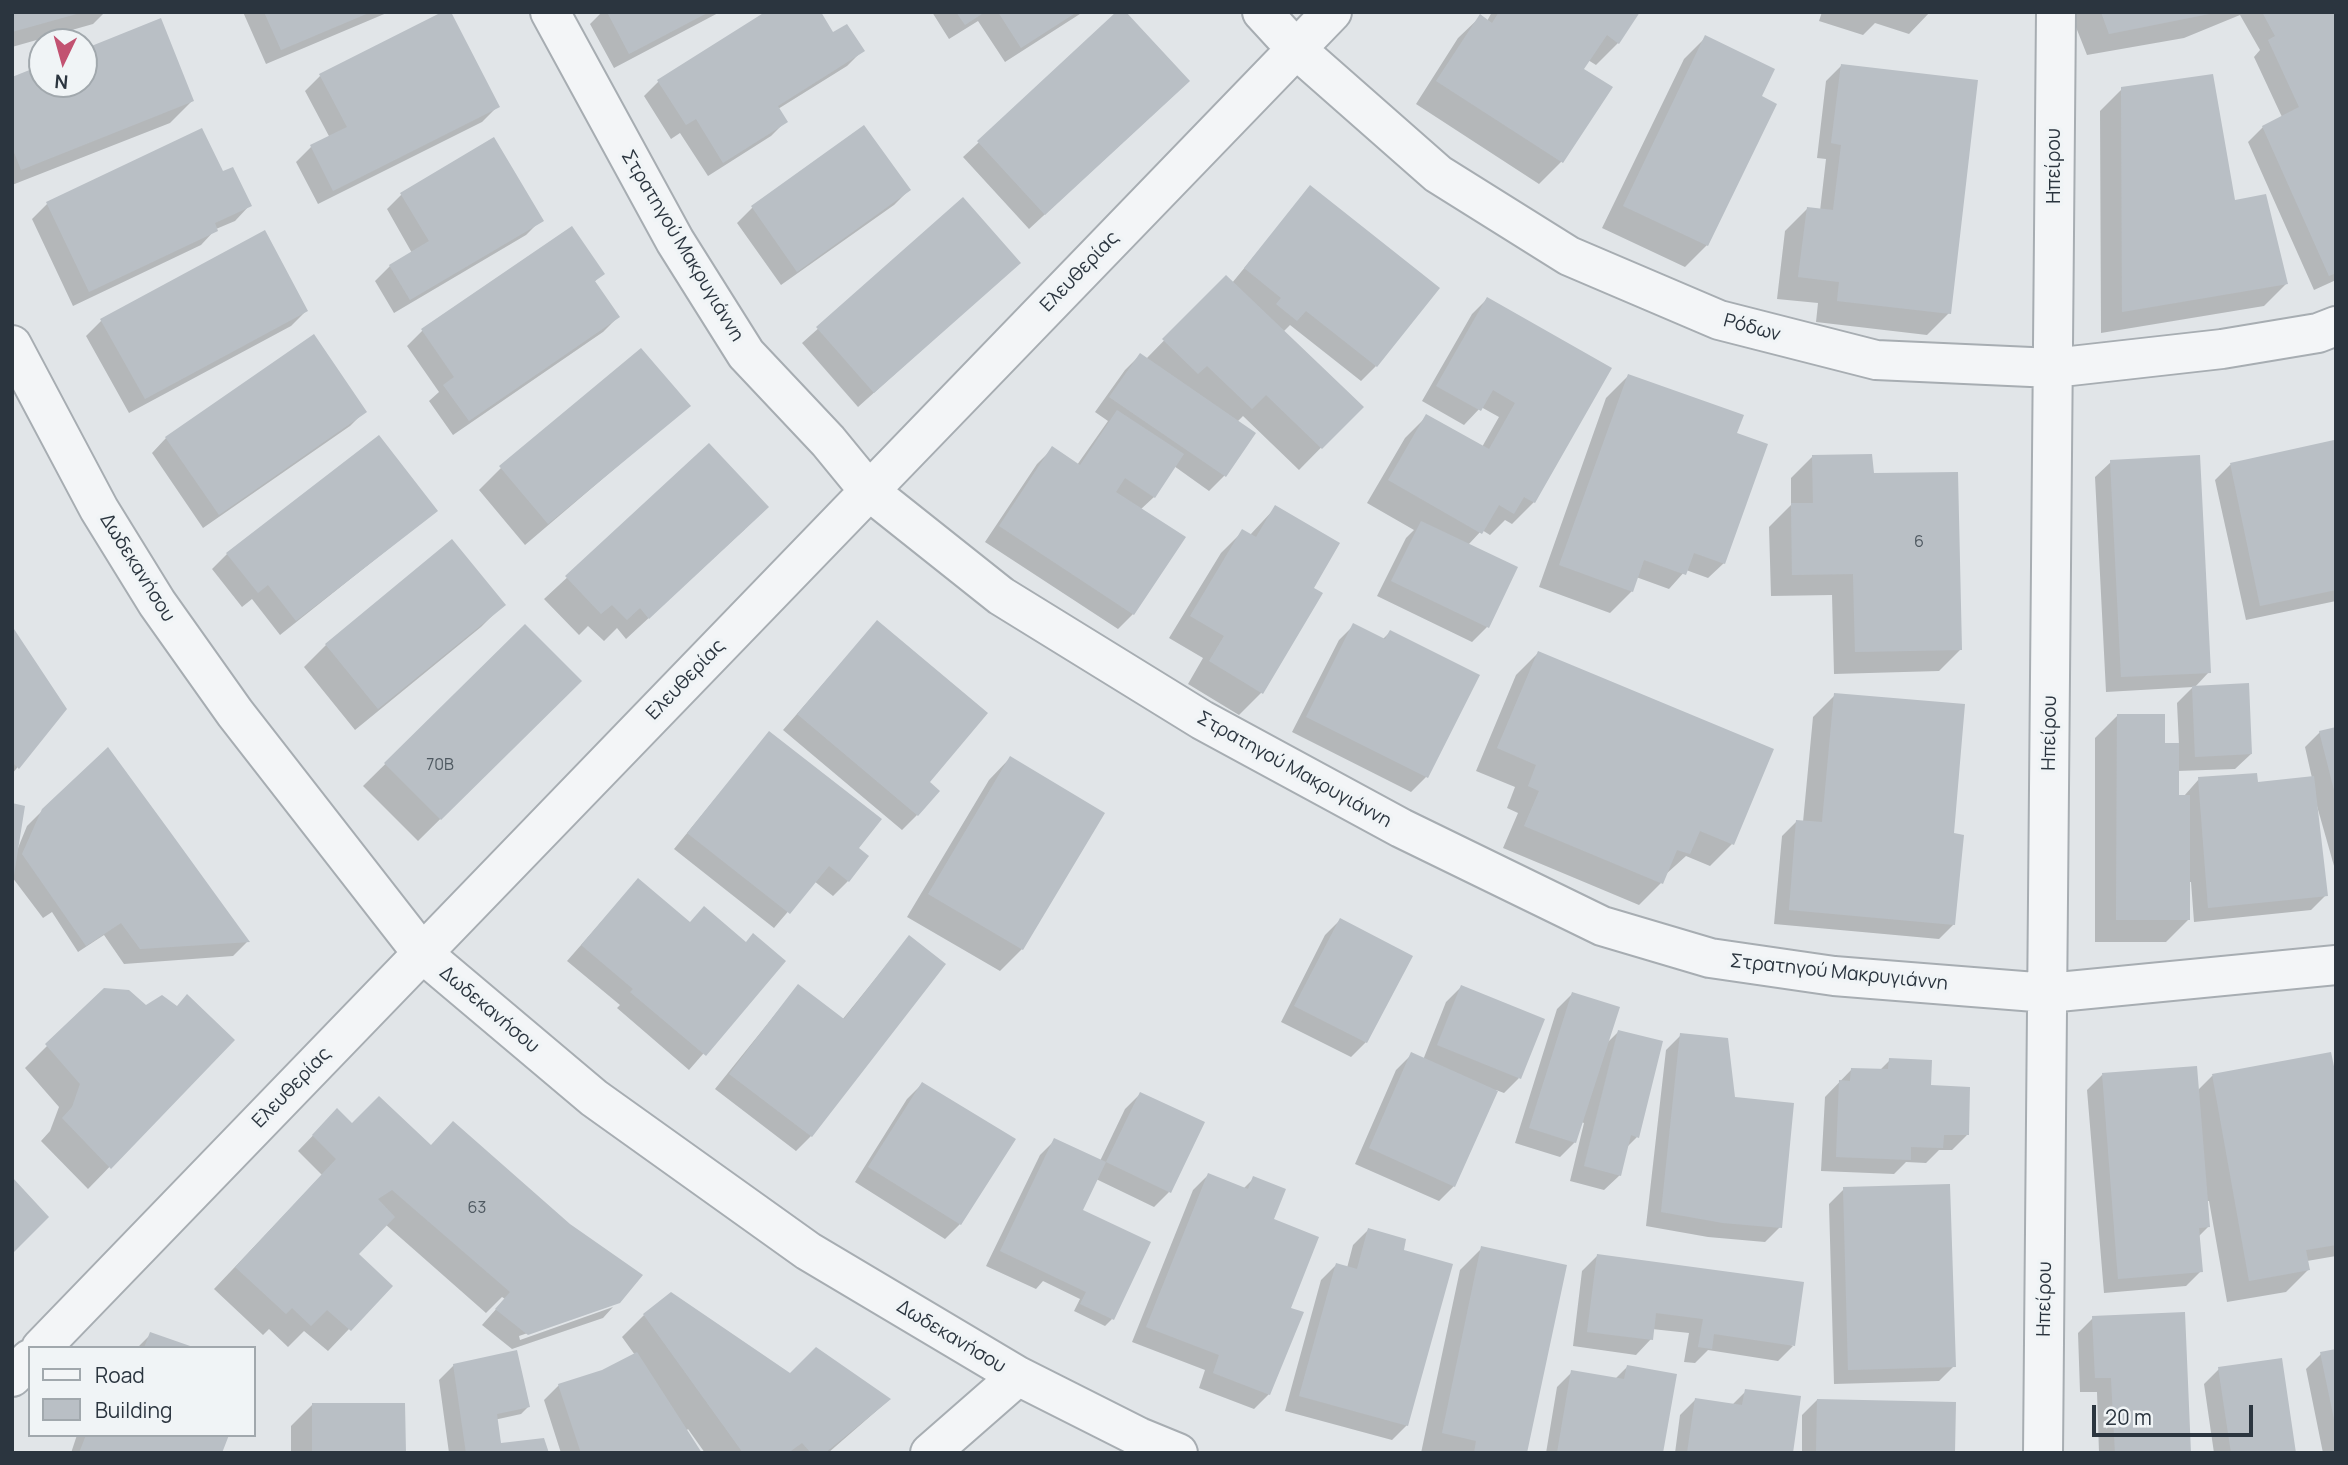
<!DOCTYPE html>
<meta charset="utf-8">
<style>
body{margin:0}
#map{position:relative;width:2348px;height:1465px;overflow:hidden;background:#e1e5e8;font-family:Manrope,sans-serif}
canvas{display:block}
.frame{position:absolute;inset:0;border:14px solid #2b353f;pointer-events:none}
.legend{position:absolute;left:28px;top:1346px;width:228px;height:91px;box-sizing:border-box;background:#f0f4f6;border:2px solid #a1a8ad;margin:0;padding:9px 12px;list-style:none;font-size:21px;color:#2b353f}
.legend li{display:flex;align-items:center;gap:14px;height:35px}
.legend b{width:35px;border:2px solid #a1a8ad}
.north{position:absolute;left:28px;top:28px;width:70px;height:70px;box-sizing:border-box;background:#f0f4f6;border:2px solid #a1a8ad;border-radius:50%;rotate:185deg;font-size:19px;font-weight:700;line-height:28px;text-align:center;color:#2b353f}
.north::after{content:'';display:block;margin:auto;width:24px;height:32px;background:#c25271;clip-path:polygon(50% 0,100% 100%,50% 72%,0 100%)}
.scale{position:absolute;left:2092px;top:1405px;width:161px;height:32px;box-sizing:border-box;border:4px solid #2b353f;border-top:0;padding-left:9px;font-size:21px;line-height:24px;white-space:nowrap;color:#2b353f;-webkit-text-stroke:5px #f0f4f6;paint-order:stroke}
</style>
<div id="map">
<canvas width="2348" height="1465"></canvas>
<div class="frame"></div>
<ul class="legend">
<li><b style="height:9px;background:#f3f5f7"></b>Road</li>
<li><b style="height:19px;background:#b9bfc5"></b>Building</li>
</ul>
<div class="north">N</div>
<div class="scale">20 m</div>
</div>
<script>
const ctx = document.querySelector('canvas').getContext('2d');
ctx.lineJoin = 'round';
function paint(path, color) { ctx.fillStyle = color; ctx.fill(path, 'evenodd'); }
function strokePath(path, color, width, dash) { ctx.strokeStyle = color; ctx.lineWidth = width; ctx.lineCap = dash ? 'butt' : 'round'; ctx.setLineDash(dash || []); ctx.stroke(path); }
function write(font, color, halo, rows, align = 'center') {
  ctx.font = font + ' Manrope,sans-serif'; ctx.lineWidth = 7; ctx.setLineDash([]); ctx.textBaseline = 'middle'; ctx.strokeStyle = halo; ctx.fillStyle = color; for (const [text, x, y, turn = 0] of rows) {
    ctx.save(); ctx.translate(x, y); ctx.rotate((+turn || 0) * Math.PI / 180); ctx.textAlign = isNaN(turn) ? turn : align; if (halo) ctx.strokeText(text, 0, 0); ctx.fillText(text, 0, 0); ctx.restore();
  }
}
paint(new Path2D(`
 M12,12H105L93,24L12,47Z
 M243,12H389L266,64Z
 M602,12H720L614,68L590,24Z
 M932,12H1083L1005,62L978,21L949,39Z
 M1119,12L1173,96L1029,229L963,157Z
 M1492,12H1638L1618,43L1596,65L1588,60L1582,70L1610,88L1561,162L1539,184L1416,104L1458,38L1480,17L1487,21Z
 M1822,12H1930L1909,34L1875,23L1863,35L1819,21Z
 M2070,12H2336V280L2314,290L2248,142L2263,127L2282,117L2254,57L2260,50L2240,15L2184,38L2087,55Z
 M833,35L862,51L847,66L778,109L786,121L771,136L708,176L680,133L671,139L644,96L659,81Z
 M1706,37L1759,97L1707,245L1685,267L1602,228L1684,59Z
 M84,51L192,101L170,123L12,185V79L42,67V84H84Z
 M1841,66L1949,313L1927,335L1816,322L1818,303L1777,299L1785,231L1807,209L1820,211L1826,159L1817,158L1826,81Z
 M320,76L497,107L482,122L318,204L296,162L311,147L330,138L305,91Z
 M2122,89L2233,202L2286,284L2264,306L2101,333L2100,111Z
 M864,127L909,190L894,205L781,285L737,223L752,208Z
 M222,173L250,205L235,221L216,229L201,245L73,306L32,219L47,204Z
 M1310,188L1376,366L1361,381L1290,325L1283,332L1361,407L1299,470L1243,416L1237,422L1224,476L1209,491L1174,466L1154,497L1140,510L1183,538L1133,614L1118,629L985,542L1037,464L1052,449L1077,465L1108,421L1095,412L1125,370L1140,355L1146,359L1226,277L1232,283Z
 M402,194L541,220L526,235L394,313L375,281L390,266L412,253L387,209Z
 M962,200L1019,263L858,407L802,343Z
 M571,228L603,273L594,282L618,317L603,332L453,435L429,401L439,392L407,346L422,331Z
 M1487,299L1610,369L1534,502L1512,524L1505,520L1490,535L1482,530L1468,545L1516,568L1487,627L1472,642L1377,596L1406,538L1414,530L1367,503L1405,438L1427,416L1482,447L1499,417L1481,407L1464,425L1422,401L1472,314Z
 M306,311L291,326L129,413L86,336L101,321Z
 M1628,376L1735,434L1724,563L1708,578L1686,570L1669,589L1636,577L1632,591L1610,613L1539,587L1606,398Z
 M688,406L525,545L479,490L501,468Z
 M365,411L350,426L203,528L152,453L166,438Z
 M2332,442L2336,457V601L2246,620L2215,480L2230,465Z
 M709,446L745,529L626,639L617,628L604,641L588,626L579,635L544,599Z
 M1813,456L1872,475L1961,649L1939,671L1834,674L1832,595L1771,596L1769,527L1791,505V478Z
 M2111,462L2209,672L2194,688L2251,754L2235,769L2177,771V796H2184L2199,779L2257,784L2312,778L2305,747L2320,732L2336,728V873L2315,799L2326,895L2311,910L2194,922L2191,882H2188V920L2166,942H2095V738L2117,716L2164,745H2179L2177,703L2193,687L2106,692L2095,477Z
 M1275,508L1312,588L1261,693L1239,715L1188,684L1203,658L1169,638L1221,553L1243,531L1250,535Z
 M436,511L280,635L252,599L242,607L212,569L227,554Z
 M452,542L503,605L481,627L355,730L304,667L326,645Z
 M877,622L927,783L917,815L902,830L783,730Z
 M1354,625L1382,640L1390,632L1478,676L1426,777L1411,792L1292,732L1339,640Z
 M525,626L580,681L418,841L363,786Z
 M12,629L65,709L12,774Z
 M1538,653L1732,844L1710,866L1686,856L1665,875L1661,883L1639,905L1503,848L1518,813L1507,808L1515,787L1476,771L1516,675Z
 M1835,695L1952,833L1954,924L1939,939L1774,924L1782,836L1797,821L1803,822L1813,717Z
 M769,733L856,848L848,881L833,896L814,881L774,928L674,849Z
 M1010,758L1103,814L1022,949L1000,971L907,917L989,780Z
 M12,805L18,848L27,826L43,810L247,942L233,956L124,964L104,935L78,952L52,912L43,918L12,877Z
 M638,880L690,924L784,961L689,1070L617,1008L620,1005L567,961Z
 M1340,920L1366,1042L1351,1057L1281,1022L1325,935Z
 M909,937L943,964L811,1136L796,1151L715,1089L798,986L842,1020Z
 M1461,987L1519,1078L1504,1093L1496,1090L1454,1186L1439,1201L1355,1164L1396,1070L1411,1055L1423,1060L1446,1002Z
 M1572,994L1606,1044L1618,1032L1637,1137L1626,1148L1620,1175L1604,1190L1570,1181L1584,1123L1581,1122L1575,1142L1560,1157L1515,1143L1557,1009Z
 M146,1007L233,1040L88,1189L41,1141L50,1131L59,1107L25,1068L47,1046Z
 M1681,1035L1733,1099L1780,1227L1765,1242L1708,1237L1646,1226L1666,1050Z
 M1890,1060L1929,1087L1967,1135L1952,1150H1939L1926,1163L1906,1162L1894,1174L1821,1171L1825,1097L1852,1069L1880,1070Z
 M2102,1075L2197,1091L2212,1076L2336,1086V1256L2307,1261L2308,1270L2286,1292L2227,1302L2209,1201H2206L2208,1227L2198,1237L2201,1271L2186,1286L2104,1293L2087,1090Z
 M922,1084L960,1224L945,1239L855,1182L907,1099Z
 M1140,1094L1169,1192L1154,1207L1096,1179L1078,1217L1112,1319L1105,1326L1074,1311L1080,1299L1043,1281L1036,1289L986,1266L1040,1155L1055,1140L1100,1161L1125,1109Z
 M322,1126H352L430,1147L618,1302L519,1336L520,1340L613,1307L603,1318L512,1349L482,1325L505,1299L502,1297L486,1313L385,1224L357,1254L349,1329L328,1351L304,1331L288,1347L269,1329L263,1335L214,1289L322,1175L298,1151Z
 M1208,1175L1243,1189L1254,1178L1271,1220L1288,1309L1269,1394L1254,1409L1199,1388L1205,1370L1132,1342L1193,1190Z
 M1844,1189L1954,1366L1939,1381L1834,1384L1829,1204Z
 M1368,1230L1402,1251L1407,1425L1392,1440L1285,1411L1321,1280L1336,1265L1347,1268L1353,1245Z
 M1482,1248L1525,1453H1421L1460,1270Z
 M1597,1256L1793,1346L1778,1361L1708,1350L1695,1363L1684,1362L1689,1333L1652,1329L1651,1339L1636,1355L1573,1346L1582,1271Z
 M644,1315L790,1375L889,1400L828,1453H705L688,1429L686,1431L700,1453H561L544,1400L559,1385L603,1371L635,1355L622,1337Z
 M2093,1318L2189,1453H2099L2097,1392H2080L2078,1333Z
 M151,1334L188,1348H137Z
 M2336,1351V1453H2323L2306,1369L2321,1354Z
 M454,1365L528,1407L521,1414L494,1420L499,1445L547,1453H449L439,1380Z
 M1627,1367L1661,1453H1546L1557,1387L1572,1372L1615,1379Z
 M2219,1369L2295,1453H2214L2204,1384Z
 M1746,1391L1791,1453H1675L1680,1415L1695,1400L1732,1405Z
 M1817,1400L1953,1453H1802V1415Z
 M313,1404L404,1453H291V1426Z
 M77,1435H227L220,1453H71Z`), '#0003');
paint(new Path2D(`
 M12,12H80V13L12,32Z
 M264,12H371L281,50Z
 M442,12H451L500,107L333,191L310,145L347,127L319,74Z
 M607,12H709L629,54Z
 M765,12H821L833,32L847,24L865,51L778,106L788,122L723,163L696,119L686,125L657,80Z
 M956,12H985L965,25Z
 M998,12H1077L1021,48Z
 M1116,12H1126L1190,81L1045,215L977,141Z
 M1499,12H1640L1619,44L1607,35L1584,69L1613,87L1563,163L1436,81L1480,14L1492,23Z
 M2101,12H2219L2109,34Z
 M2262,12H2336V273L2329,276L2262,126L2299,107L2268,40L2275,36Z
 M161,18L194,101L21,170L12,147V77L42,65V84H84V49Z
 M1705,35L1775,69L1762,96L1777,104L1708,246L1623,206Z
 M1841,64L1978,80L1951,314L1837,301L1839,282L1798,277L1807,207L1833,210L1841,145L1831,143Z
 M2213,74L2235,200L2266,194L2288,284L2122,312L2121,87Z
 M864,125L911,190L797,272L751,206Z
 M202,128L223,171L233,167L252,206L215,223L218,231L89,292L46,202Z
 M494,137L544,221L410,300L389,265L429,241L400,193Z
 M1310,185L1440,288L1377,367L1306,311L1297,321L1276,304L1281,298L1244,268Z
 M963,197L1021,263L874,393L816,327Z
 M572,226L605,274L595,281L620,317L469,421L443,385L454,377L421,329Z
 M265,230L308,311L145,399L100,319Z
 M1226,275L1364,407L1322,449L1266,395L1252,409L1207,366L1198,374L1162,339Z
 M1487,297L1612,368L1535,503L1524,497L1514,514L1499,505L1482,534L1388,480L1426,414L1489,449L1515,403L1493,390L1481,411L1436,386Z
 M314,334L367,412L219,515L165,437Z
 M641,348L691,406L548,524L499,466Z
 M1140,353L1256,433L1226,477L1109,397Z
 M1628,374L1744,415L1737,433L1768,444L1725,564L1694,553L1686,575L1644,560L1633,592L1559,565Z
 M1117,410L1184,454L1155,498L1125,478L1116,492L1186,537L1134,615L999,526L1052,446L1080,465Z
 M379,435L438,511L296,621L268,585L258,593L226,553Z
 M2334,440L2336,590L2260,606L2230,463Z
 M709,443L769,507L649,619L640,608L627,620L612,605L601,614L565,576Z
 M1872,454L1874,473L1958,472L1962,650L1855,652L1853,574L1792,575L1791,503H1813L1812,455Z
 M2200,455L2211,673L2121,677L2110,460Z
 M1275,505L1340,543L1314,588L1323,593L1263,694L1209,661L1224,636L1190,616L1242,529L1256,537Z
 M1421,521L1518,567L1489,628L1391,581Z
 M452,539L506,605L378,709L325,644Z
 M877,620L988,713L930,782L940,791L918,816L797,714Z
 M1353,623L1385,639L1390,630L1480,675L1428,778L1306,717Z
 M525,624L582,681L441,820L384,763Z
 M12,626L67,709L19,769L12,762Z
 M1538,651L1774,749L1734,845L1700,831L1690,854L1677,850L1663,884L1524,826L1539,791L1528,786L1536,765L1497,748Z
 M2249,683L2252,754L2195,757L2192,686Z
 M1834,693L1965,704L1954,833L1964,835L1955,925L1789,910L1796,820L1822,822Z
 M2117,714H2165V743H2179V795H2190V920H2116Z
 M2336,727V794H2335L2319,731Z
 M769,731L882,819L859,848L869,856L849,882L829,866L790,914L687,833Z
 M108,747L171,833L250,942L140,949L121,923L86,946L22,854L42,809Z
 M1010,756L1105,813L1023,950L928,894Z
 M2257,773L2258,782L2314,776L2328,896L2208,908L2198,777Z
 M12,803L25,806L14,875H12Z
 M638,878L690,922L704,906L746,942L753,933L786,961L706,1056L630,992L633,989L581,945Z
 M1340,918L1413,956L1367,1043L1294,1006Z
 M909,935L946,964L812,1137L729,1074L798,984L844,1019Z
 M1461,985L1545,1019L1521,1079L1437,1045Z
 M104,988L129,990L146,1005L162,995L177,1006L187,994L235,1040L111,1169L62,1118L72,1107L80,1084L45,1044Z
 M1572,992L1620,1007L1576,1143L1529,1128Z
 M1618,1030L1663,1041L1639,1138L1631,1135L1621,1176L1584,1166Z
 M1680,1033L1728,1038L1735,1097L1794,1103L1782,1228L1723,1223L1661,1212Z
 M1411,1052L1498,1091L1455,1187L1369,1148Z
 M2331,1052L2336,1076V1245L2306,1250L2310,1270L2249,1281L2212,1074Z
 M1889,1058L1932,1060L1931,1085L1970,1087L1969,1135H1944L1943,1148L1911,1147V1160L1836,1157L1839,1080L1850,1081L1851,1068L1888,1069Z
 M2197,1066L2210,1227L2199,1228L2203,1272L2118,1279L2102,1073Z
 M922,1082L1016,1139L961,1225L868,1167Z
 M1140,1092L1205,1122L1171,1193L1106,1162L1083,1210L1151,1242L1114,1320L1080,1304L1086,1292L1000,1251L1054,1138L1106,1162Z
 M379,1096L431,1145L453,1121L570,1224L643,1275L620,1303L528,1335L495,1309L510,1292L392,1190L378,1199L395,1217L359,1254L393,1286L351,1331L327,1310L311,1326L292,1308L286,1314L235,1267L336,1159L312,1135L337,1108L352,1123Z
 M1208,1173L1248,1189L1253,1176L1286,1189L1274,1219L1319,1237L1291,1308L1304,1312L1270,1395L1213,1373L1219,1355L1146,1327Z
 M12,1177L49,1217L12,1254Z
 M1950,1184L1956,1367L1848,1370L1843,1187Z
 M1368,1228L1406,1239L1404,1250L1453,1264L1408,1426L1299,1396L1336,1263L1357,1269Z
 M1481,1246L1567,1265L1527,1453H1474L1476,1441L1442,1433Z
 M1597,1254L1804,1282L1795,1346L1714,1334L1712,1349L1698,1347L1703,1319L1656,1313L1653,1340L1587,1332Z
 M671,1292L790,1373L816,1347L891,1399L825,1453H811L802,1443L788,1453H743L643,1314Z
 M2185,1312L2191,1453H2115L2111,1378H2095L2092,1316Z
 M150,1332L193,1347V1348H144Z
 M2336,1349V1424H2335L2320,1352Z
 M517,1350L530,1407L497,1414L501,1443L544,1438L549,1453H466L453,1364Z
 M637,1352L702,1453H581L558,1384L602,1370Z
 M2282,1358L2296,1453H2231L2218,1367Z
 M1627,1365L1677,1374L1663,1453H1557L1571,1370L1624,1379Z
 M1745,1389L1801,1396L1793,1453H1687L1695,1398L1742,1405Z
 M1817,1399L1956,1402L1955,1453H1816Z
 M312,1403H405L406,1453H312Z
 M86,1435H229L222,1453H79Z`), '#b9bfc5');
const minor = new Path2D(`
 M550,12L675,241L746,354L828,441L869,491L1001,596L1202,720L1401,828L1602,926L1710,958L1834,976L2048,993L2336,965
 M1262,12L1296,49L1438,174L1569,256L1719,320L1876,360L2053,368L2222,349L2318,333L2336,326
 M12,345L99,509L157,603L235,713L422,953L594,1098L808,1251L1018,1376L1139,1437L1178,1453
 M41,1348L1332,12
 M12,1377L30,1359
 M930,1453L1018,1376
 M2043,1453L2056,12`);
strokePath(minor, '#a7adb2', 42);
strokePath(minor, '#f3f5f7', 38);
write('16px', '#4e5860', null, [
 ["6",1919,543],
 ["70Β",440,766],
 ["63",477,1209]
]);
write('19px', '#2b353f', '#f0f4f6', [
 ["Ηπείρου",2055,166,-90],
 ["Στρατηγού Μακρυγιάννη",682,246,59],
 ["Ελευθερίας",1080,272,-46],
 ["Ρόδων",1752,328,15],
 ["Δωδεκανήσου",137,568,58],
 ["Ελευθερίας",686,680,-46],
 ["Ηπείρου",2050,733,-89],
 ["Στρατηγού Μακρυγιάννη",1294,770,29],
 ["Στρατηγού Μακρυγιάννη",1839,973,6],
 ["Δωδεκανήσου",489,1010,40],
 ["Ελευθερίας",292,1088,-46],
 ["Ηπείρου",2045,1299,-89],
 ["Δωδεκανήσου",951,1337,31]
]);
</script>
